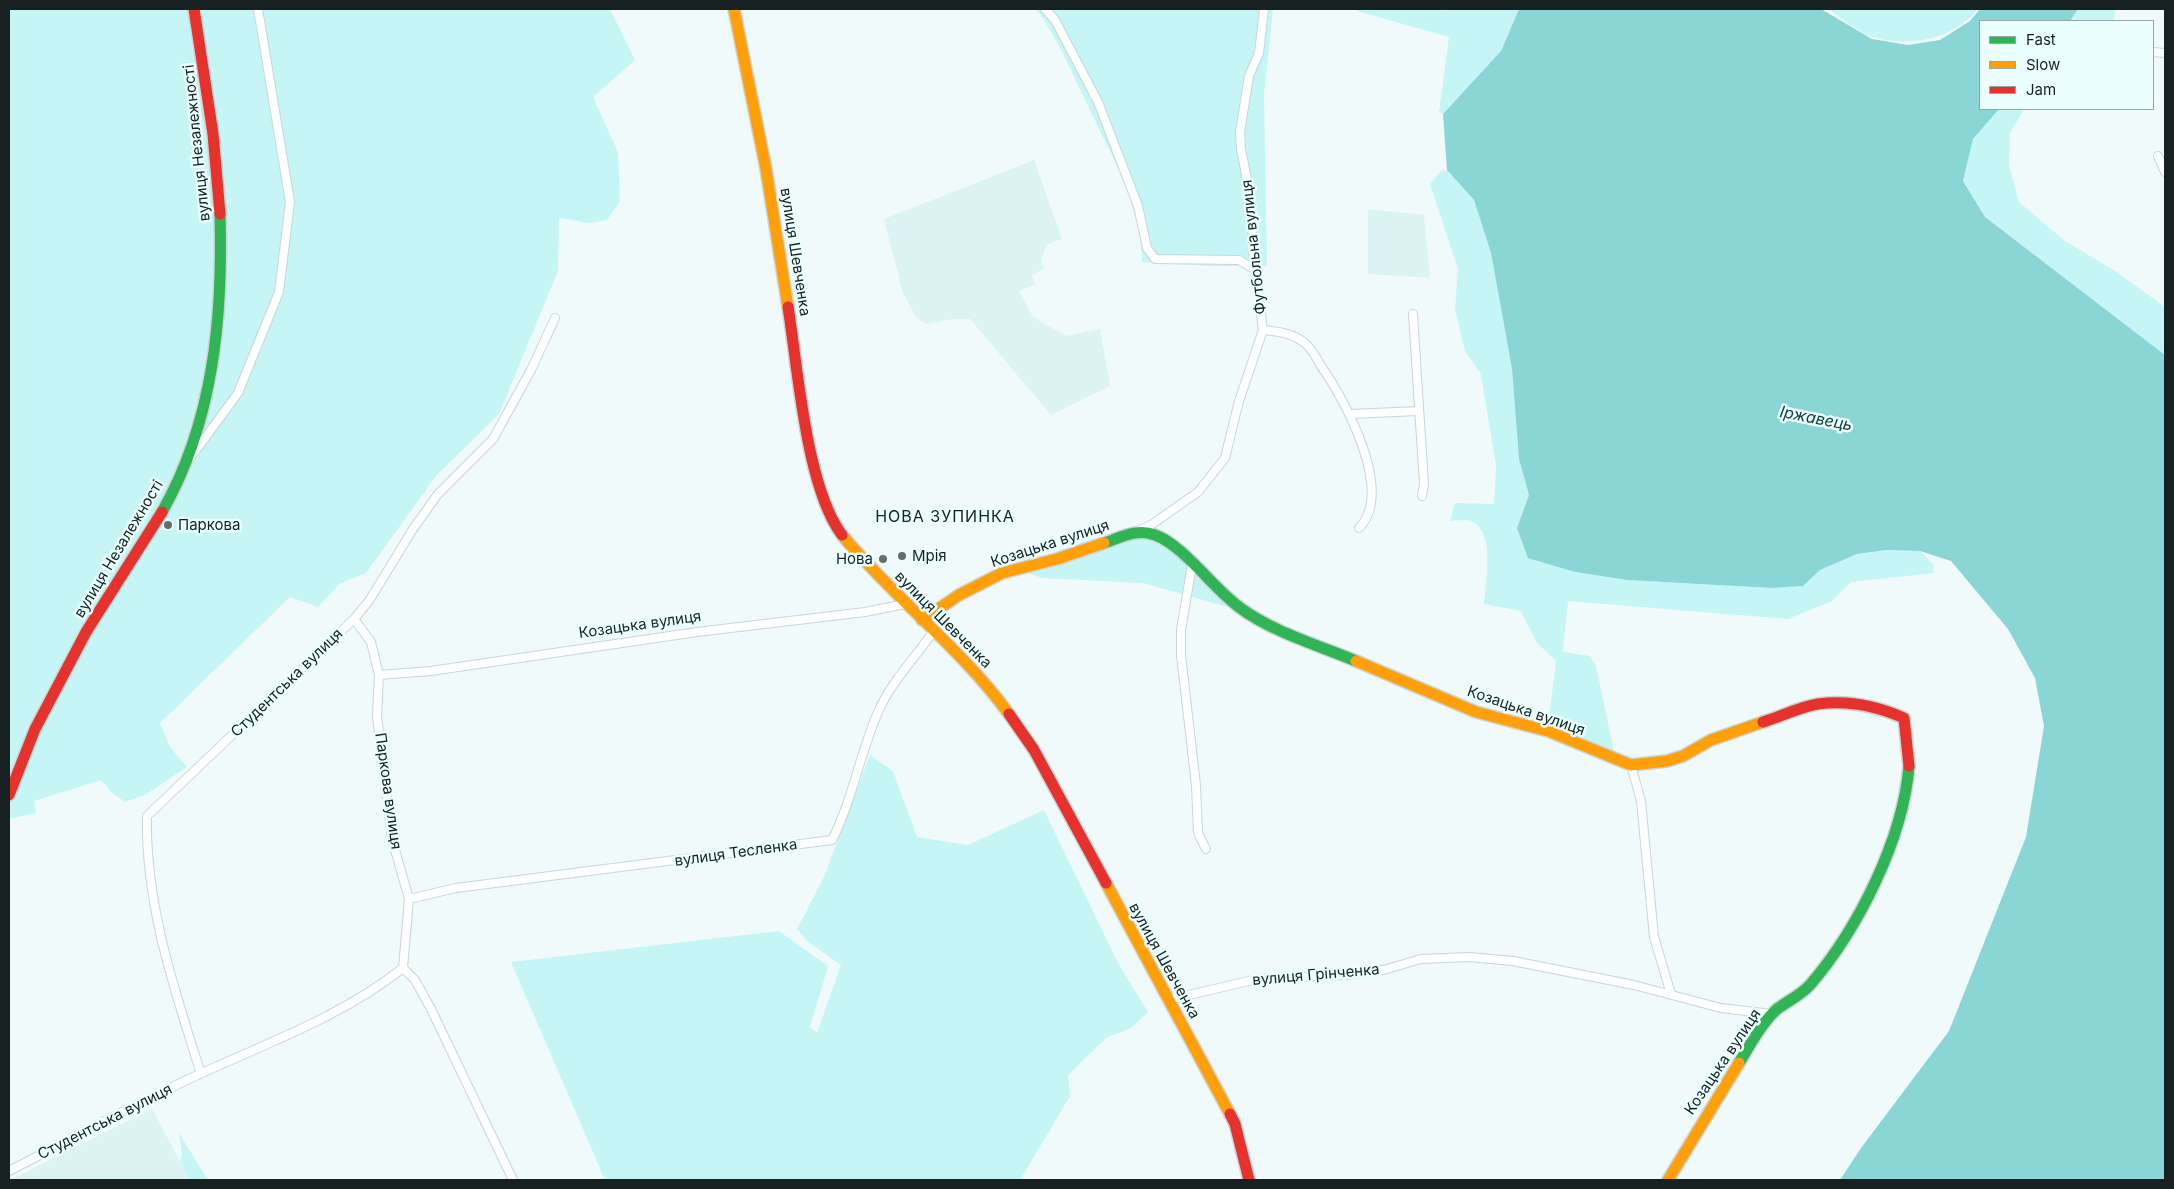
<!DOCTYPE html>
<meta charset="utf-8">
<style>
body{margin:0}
#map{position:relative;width:2174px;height:1189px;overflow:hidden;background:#f0fafa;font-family:Inter,sans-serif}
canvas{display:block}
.frame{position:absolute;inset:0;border:10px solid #172121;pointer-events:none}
.legend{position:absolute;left:1979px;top:20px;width:175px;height:90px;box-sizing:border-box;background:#ebffff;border:1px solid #96a6a6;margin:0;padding:6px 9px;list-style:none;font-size:15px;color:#172121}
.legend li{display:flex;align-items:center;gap:10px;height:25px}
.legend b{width:25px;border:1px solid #96a6a6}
</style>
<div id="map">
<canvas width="2174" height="1189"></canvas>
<div class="frame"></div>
<ul class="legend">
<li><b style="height:6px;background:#30b455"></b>Fast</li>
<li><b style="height:6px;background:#ff9f0a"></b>Slow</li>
<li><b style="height:6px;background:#e5322d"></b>Jam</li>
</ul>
</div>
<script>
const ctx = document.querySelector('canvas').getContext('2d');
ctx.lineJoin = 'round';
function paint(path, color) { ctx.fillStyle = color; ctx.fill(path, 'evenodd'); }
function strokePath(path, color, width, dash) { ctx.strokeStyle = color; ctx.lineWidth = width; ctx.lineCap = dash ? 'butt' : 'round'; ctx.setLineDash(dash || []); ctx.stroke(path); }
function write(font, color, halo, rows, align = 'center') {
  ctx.font = font + ' Inter,sans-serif'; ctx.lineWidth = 5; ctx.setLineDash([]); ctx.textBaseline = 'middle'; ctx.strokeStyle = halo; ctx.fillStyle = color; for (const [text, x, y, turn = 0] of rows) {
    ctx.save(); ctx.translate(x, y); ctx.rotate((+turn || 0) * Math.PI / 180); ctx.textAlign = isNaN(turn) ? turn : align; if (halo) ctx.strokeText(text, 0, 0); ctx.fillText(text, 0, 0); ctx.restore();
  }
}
paint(new Path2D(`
 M1034,160L1062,239L1047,244L1041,261L1044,268L1032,276L1035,284L1019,291L1033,317L1066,336L1100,329L1110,386L1051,415L970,319H952L926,324L915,316L903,293L884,219Z
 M1368,209L1424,215L1430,278L1368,274Z
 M152,1109L190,1180H10Z`), '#dcf3f3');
paint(new Path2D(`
 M9,9H610L635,60L593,97L618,152L620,201L607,220L588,223L559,218L558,271L499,414L436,476L366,573L339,584L318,607L290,597L160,723L170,747L187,767L145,795L125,802L111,792L101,780L34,801L36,813L9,819Z
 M1036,9H1273L1264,94L1267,266H1208L1142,262C1142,206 1110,153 1087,104C1071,71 1058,38 1036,9Z
 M1357,9H1435L1447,11L1448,9H1519L1501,51L1443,114L1439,112L1449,37L1357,11Z
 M1828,9H1978C1953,39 1911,48 1873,37C1858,33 1841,17 1828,9Z
 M2078,9H2115L2114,21H2070Z
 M1999,109H2024L2010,133L2009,165L2019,202L2065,241L2115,271L2165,307V355L1985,217L1963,181L1973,139Z
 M1447,170L1474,200L1491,253L1512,369L1519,459L1529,495L1517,528L1575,572L1627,580L1772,588L1803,586L1820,570L1857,554L1886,550L1920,551L1933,564L1934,573L1851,582L1832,601L1788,619L1568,601L1563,652L1590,656L1596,666L1617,766L1544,736L1549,719L1556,661L1537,643L1521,611L1484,604C1486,584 1496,529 1470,521C1465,519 1456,521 1450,521L1455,503L1494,504L1496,466L1481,374L1465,351L1455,309L1458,269L1430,184L1441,171Z
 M1146,537L1176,552L1199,580L1216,593L1228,607L1143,583L1042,578L1028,573L1102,546Z
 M870,755L893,771L917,837L968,845L1044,810L1119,965L1148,1012L1131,1028L1106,1038L1068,1075L1070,1096L1020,1180H605L511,962L779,931L828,966L810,1027L817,1033L841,965L808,942L797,929L824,877Z
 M179,1133L208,1180H190L180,1161L182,1154Z`), '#c6f5f6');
paint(new Path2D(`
 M1519,9H1821L1872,39L1908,45L1940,40L1970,21L1980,9H2078L2070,21H1980V109H1999L1973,139L1963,181L1985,217L2165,355V1180H1840L1861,1148L1949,1031L2026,837L2044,726L2035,678L2008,629L1951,561L1920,551L1886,550L1857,554L1820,570L1803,586L1772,588L1627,580L1575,572L1528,558L1517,528L1529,495L1519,459L1512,369L1491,253L1474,200L1447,170L1443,114L1501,51Z`), '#8ad6d7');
const street = new Path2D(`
 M1045,9L1055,20L1098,102L1138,206L1147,248L1155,259L1239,260L1254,269
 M1264,9L1259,53L1249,76L1240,132L1241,149L1251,200L1253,251L1263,330C1280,332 1293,333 1306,344C1312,349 1317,359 1321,366C1345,400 1395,492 1359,528
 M2153,52L2165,53
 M2158,156L2165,172
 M1413,314L1424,484L1422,496
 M1350,414L1419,411
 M191,457L238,393L279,292L290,202L258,9
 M1138,531L1151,525L1198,492L1225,458L1239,401L1263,330
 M1192,565L1181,630V655L1196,785L1198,833L1206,849
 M354,619L371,642L379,675L377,716L392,839L409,899L403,968
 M379,675L431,671L697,632L865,612L905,604
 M1631,765L1641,801L1654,937L1671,994
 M409,899L456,888L832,840C853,799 860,752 879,710C892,681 915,658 933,632
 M403,968L415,980L431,1009L513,1180
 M1168,1000L1257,979L1346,975L1383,970L1421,959L1469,957L1513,961L1634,985L1721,1008L1772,1014
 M201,1074C175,991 145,905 147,816L354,619L369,601L413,529L438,494L493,439L531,370L555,318
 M9,1171C73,1138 136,1103 202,1073C270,1042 344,1015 403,968`);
const fast = new Path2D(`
 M162,512C214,421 223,316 220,214
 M1104,543C1122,537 1137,528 1155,535C1183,545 1213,588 1239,607C1272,632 1318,645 1356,661
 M1739,1063C1750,1045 1761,1024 1776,1010C1787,1001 1800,996 1810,985C1858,929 1903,840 1909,766`);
const slow = new Path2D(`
 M734,9L766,169L788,307
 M842,535C894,598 961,648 1009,714
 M922,620L959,595L1002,573L1057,559L1104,543
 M1356,661L1476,712L1548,731L1631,765L1667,761L1683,756L1711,740L1763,722
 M1106,883L1230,1114
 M1668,1180L1739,1063`);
const jam = new Path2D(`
 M194,9L213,134L220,214
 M788,307C798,369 806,487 842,535
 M1009,714L1034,750L1106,883
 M1763,722C1780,717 1799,707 1818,704C1847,700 1877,706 1904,718L1909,766
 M9,795L35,729L86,632L162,512
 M1230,1114L1235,1124L1249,1180`);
strokePath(street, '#cbd5d5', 10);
strokePath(fast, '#cbd5d5', 14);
strokePath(slow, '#cbd5d5', 14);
strokePath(jam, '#cbd5d5', 14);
strokePath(street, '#fdfefe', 8);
strokePath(fast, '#30b455', 11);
strokePath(slow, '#ff9f0a', 11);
strokePath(jam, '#e5322d', 11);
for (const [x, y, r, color] of [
 [168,525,5,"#636d6d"],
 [902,556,5,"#636d6d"],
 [883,559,5,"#636d6d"]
]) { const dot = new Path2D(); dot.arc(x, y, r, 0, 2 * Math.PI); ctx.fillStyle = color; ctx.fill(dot); strokePath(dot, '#ebffff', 2); }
write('15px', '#172121', '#ebffff', [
 ["вулиця Незалежності",197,143,-96],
 ["Футбольна вулиця",1254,247,-96],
 ["вулиця Шевченка",795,252,81],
 ["Козацька вулиця",1050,544,-18],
 ["вулиця Незалежності",119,549,-59],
 ["вулиця Шевченка",943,620,45],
 ["Козацька вулиця",640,625,-8],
 ["Студентська вулиця",287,683,-44],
 ["Козацька вулиця",1526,711,19],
 ["Паркова вулиця",388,791,82],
 ["вулиця Тесленка",736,853,-8],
 ["вулиця Шевченка",1164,961,61],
 ["вулиця Грінченка",1316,975,-5],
 ["Козацька вулиця",1723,1062,-56],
 ["Студентська вулиця",105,1122,-27]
]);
write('15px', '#172121', '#ebffff', [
 ["Паркова",178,525],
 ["Мрія",912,556],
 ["Нова",873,559,"right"]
], 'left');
write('italic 16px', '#0f4141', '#ebffff', [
 ["Іржавець",1816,419,11]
]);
ctx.letterSpacing = '1px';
write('16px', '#172121', '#ebffff', [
 ["НОВА ЗУПИНКА",945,517]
]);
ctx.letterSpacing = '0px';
</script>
